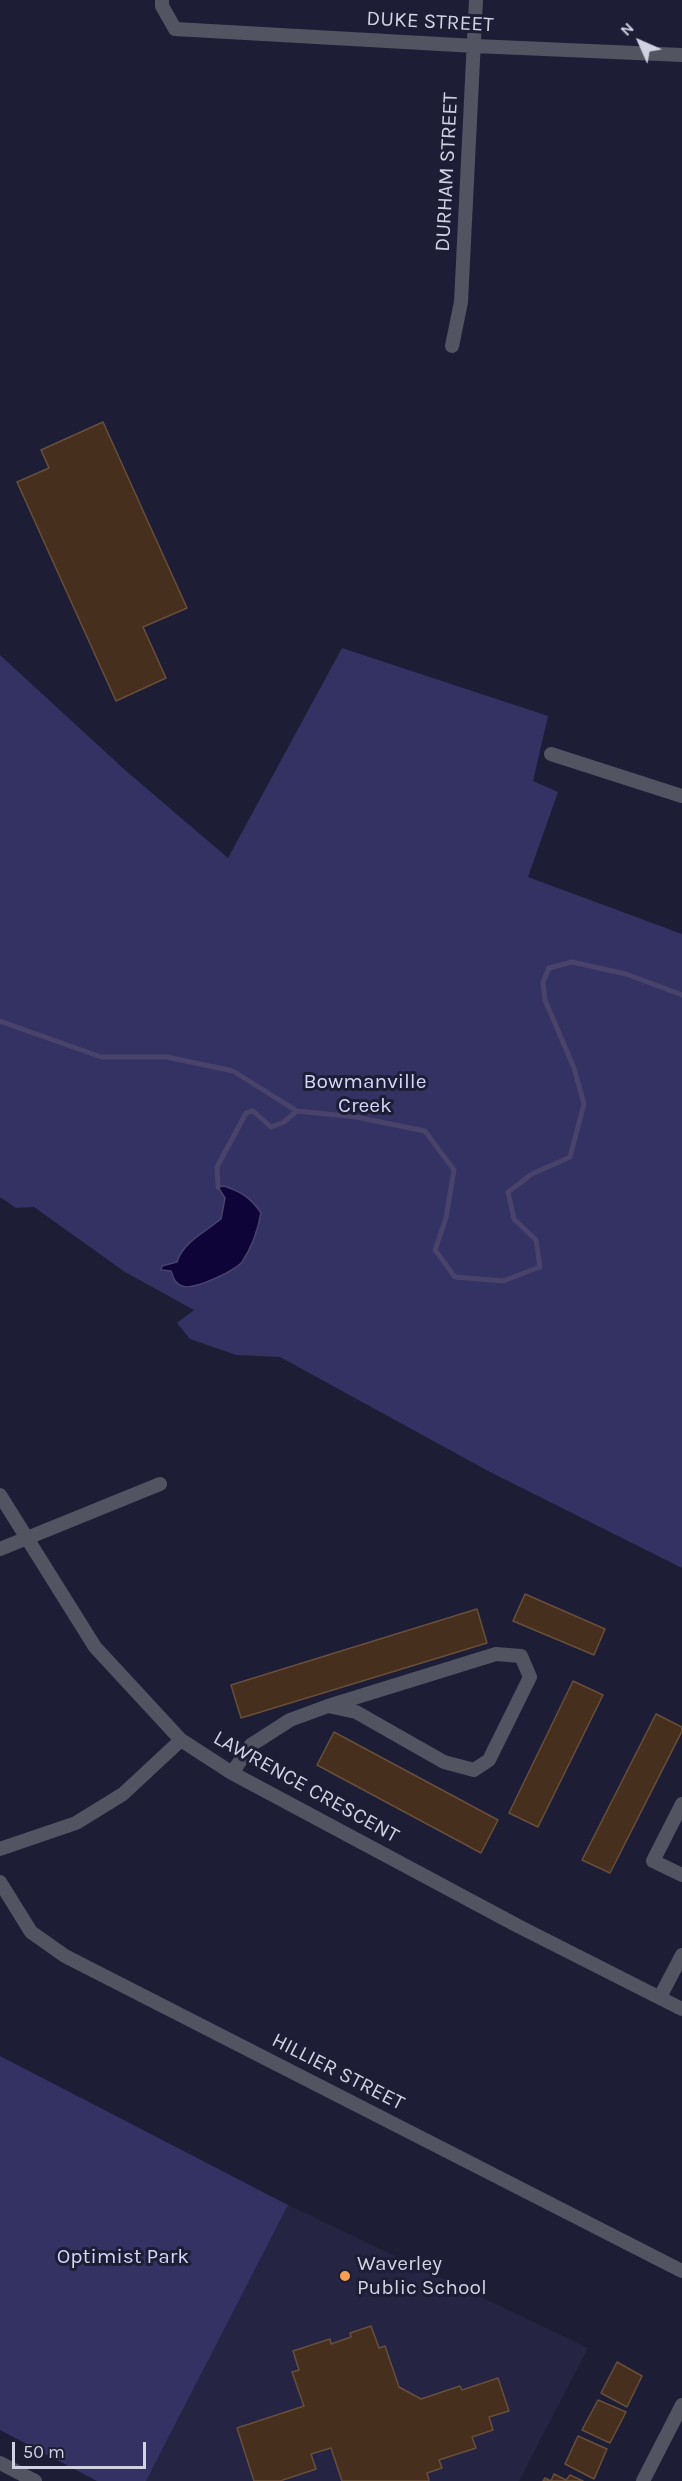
<!DOCTYPE html>
<style>
body{margin:0}
#map{position:relative;width:682px;height:2481px;overflow:hidden;background:#1d1d35;font-family:Karla,sans-serif}
canvas{display:block}
.north{position:absolute;left:610px;top:12px;width:60px;height:60px;-webkit-text-stroke:4px #1d1d35;paint-order:stroke;rotate:315deg;font-size:16px;font-weight:700;line-height:24px;text-align:center;color:#d0d1e1}
.north::after{content:'';display:block;margin:auto;width:21px;height:27px;background:#d0d1e1;clip-path:polygon(50% 0,100% 100%,50% 72%,0 100%)}
.scale{position:absolute;left:12px;top:2442px;width:134px;height:27px;box-sizing:border-box;border:3px solid #d0d1e1;border-top:0;padding-left:8px;font-size:18px;line-height:21px;white-space:nowrap;color:#d0d1e1;-webkit-text-stroke:4px #1d1d35;paint-order:stroke}
</style>
<div id="map">
<canvas width="682" height="2481"></canvas>
<div class="north">N</div>
<div class="scale">50 m</div>
</div>
<script>
const ctx = document.querySelector('canvas').getContext('2d');
ctx.lineJoin = 'round';
function paint(path, color) { ctx.fillStyle = color; ctx.fill(path, 'evenodd'); }
function strokePath(path, color, width, dash) { ctx.strokeStyle = color; ctx.lineWidth = width; ctx.lineCap = dash ? 'butt' : 'round'; ctx.setLineDash(dash || []); ctx.stroke(path); }
function write(font, color, halo, rows, align = 'center') {
  ctx.font = font + ' Karla,sans-serif'; ctx.lineWidth = 6; ctx.setLineDash([]); ctx.textBaseline = 'middle'; ctx.strokeStyle = halo; ctx.fillStyle = color; for (const [text, x, y, turn = 0] of rows) {
    ctx.save(); ctx.translate(x, y); ctx.rotate((+turn || 0) * Math.PI / 180); ctx.textAlign = isNaN(turn) ? turn : align; if (halo) ctx.strokeText(text, 0, 0); ctx.fillText(text, 0, 0); ctx.restore();
  }
}
paint(new Path2D(`
 M288,2205L588,2348L519,2481H146Z`), '#252543');
paint(new Path2D(`
 M342,648L548,716L533,781L558,792L528,877L682,934V1568L490,1472L280,1357L236,1355L190,1339L177,1323L194,1310L125,1272L34,1207L16,1208L0,1197V655L125,770L228,858Z
 M0,2056L288,2205L146,2481H97L0,2430Z`), '#333262');
const water = new Path2D(`
 M224,1186C242,1192 251,1198 261,1213C258,1230 252,1247 242,1262C234,1271 193,1291 182,1286C175,1284 173,1277 171,1271L161,1270L162,1266L177,1262C183,1242 205,1232 221,1219L225,1198L218,1187Z`);
paint(water, '#0f0437');
strokePath(water, '#49426a', 1.5);
strokePath(new Path2D(`
 M0,1021L101,1057H167L233,1071L297,1111L356,1117L425,1131L454,1170L446,1218L435,1250L455,1277L503,1281L540,1267L536,1240L514,1219L508,1192L532,1174L570,1157L584,1104L574,1068L545,1000L543,982L549,968L572,962L626,974L682,995
 M218,1187L217,1167L246,1113L253,1111L271,1127L284,1122L297,1111`), '#49426a', 5);
const building = new Path2D(`
 M103,422L187,608L143,627L166,678L116,701L17,482L49,468L41,450Z
 M525,1594L605,1629L594,1655L513,1621Z
 M477,1609L487,1643L241,1718L231,1685Z
 M573,1681L603,1695L538,1827L509,1813Z
 M656,1714L682,1727V1731L610,1873L582,1860Z
 M334,1732L498,1820L481,1853L317,1765Z
 M371,2326L379,2348L385,2346L399,2387L421,2399L460,2386L462,2390L498,2378L509,2411L489,2417L493,2430L472,2437L476,2448L439,2460L442,2468L427,2473L429,2481H342L331,2448L311,2454L316,2469L280,2481H254L237,2428L304,2406L292,2372L299,2370L293,2351L330,2339L331,2344L351,2337L350,2333Z
 M617,2362L642,2376L627,2407L601,2393Z
 M598,2400L626,2412L610,2443L582,2430Z
 M578,2436L607,2449L594,2479L565,2464Z
 M554,2474L566,2480L570,2475L583,2481H543L545,2478L551,2481Z`);
paint(building, '#462f1c');
strokePath(building, '#684f3b', 1.5);
strokePath(new Path2D(`
 M162,0V6L175,29L475,46L682,55
 M452,346L461,302L476,0
 M551,754L682,796
 M0,1495L95,1647L181,1740L232,1773L518,1926L682,2009
 M0,1549L160,1484
 M232,1773L251,1745L290,1720L328,1706L496,1654L521,1656L530,1677L489,1760L474,1770L444,1762L356,1712L328,1706
 M682,1804L653,1861L682,1875
 M0,1849L76,1823L123,1794L181,1740
 M0,1882L31,1932L65,1956L682,2271
 M660,1997L682,1955
 M0,2463L35,2481
 M643,2481L682,2405`), '#535461', 14);
for (const [x, y, r, color] of [
 [345,2276,6,"#f9a04d"]
]) { const dot = new Path2D(); dot.arc(x, y, r, 0, 2 * Math.PI); ctx.fillStyle = color; ctx.fill(dot); strokePath(dot, '#1d1d35', 2); }
write('21px', '#d0d1e1', '#1d1d35', [
 ["DUKE STREET",430,22,3],
 ["DURHAM STREET",447,172,-87],
 ["LAWRENCE CRESCENT",306,1787,29],
 ["HILLIER STREET",338,2072,27]
]);
write('21px', '#d3d5f9', '#1d1d35', [
 ["Bowmanville",365,1082],
 ["Creek",365,1106],
 ["Optimist Park",123,2257]
]);
write('21px', '#d0d1e1', '#1d1d35', [
 ["Waverley",357,2264],
 ["Public School",357,2288]
], 'left');
</script>
